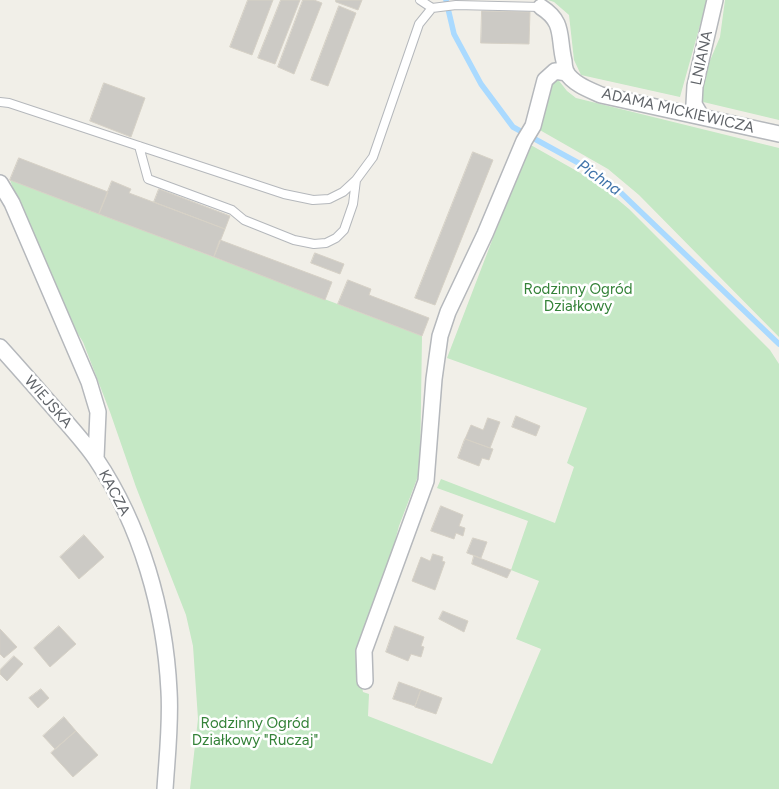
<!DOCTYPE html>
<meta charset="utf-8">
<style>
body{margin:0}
canvas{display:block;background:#f1efe8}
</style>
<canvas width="779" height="789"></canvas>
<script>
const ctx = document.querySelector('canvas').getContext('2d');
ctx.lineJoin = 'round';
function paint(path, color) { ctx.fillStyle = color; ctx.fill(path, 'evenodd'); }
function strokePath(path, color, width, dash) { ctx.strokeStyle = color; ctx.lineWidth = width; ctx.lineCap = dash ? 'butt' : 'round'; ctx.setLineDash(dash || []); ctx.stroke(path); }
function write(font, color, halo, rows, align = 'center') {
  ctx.font = font + ' Figtree,sans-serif'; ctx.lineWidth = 5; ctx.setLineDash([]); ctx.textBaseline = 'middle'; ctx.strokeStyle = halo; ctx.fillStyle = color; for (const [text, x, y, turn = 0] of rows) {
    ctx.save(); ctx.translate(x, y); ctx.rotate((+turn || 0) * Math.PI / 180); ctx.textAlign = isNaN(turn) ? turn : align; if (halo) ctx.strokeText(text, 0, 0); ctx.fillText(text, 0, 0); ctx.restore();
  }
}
paint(new Path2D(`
 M548,0H707L680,97L581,75L574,60L569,15L554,2Z
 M725,0H779V120L699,101L706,70L720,37Z
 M556,77L567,91L576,98L779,148V337L639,195L608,169L538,129L550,86Z
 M529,144L598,183L629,209L770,350L779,364V789H190L198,719L193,646L186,615L136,487L110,412L83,342L68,318L41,262L10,180L422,336L420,471L399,526L383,587L356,659L363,692L369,694L368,716L492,764L541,649L516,639L539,581L511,570L528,521L437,488L441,479L555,523L574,467L567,463L587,408L447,358Z`), '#c5e8c5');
strokePath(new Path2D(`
 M446,0L454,34L481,84L513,127L584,166L619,191L779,344`), '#aadaff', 5.5);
const building = new Path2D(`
 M248,0H273L252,55L230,47Z
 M281,0H300L275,64L258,58Z
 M303,0H314L322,3L294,74L278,67Z
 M336,0H362L358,10L336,2Z
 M339,6L356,13L328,86L311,80Z
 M482,11L530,12L529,44L481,43Z
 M104,83L145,98L131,137L90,121Z
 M473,152L493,160L435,305L415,298Z
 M19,158L108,192L99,214L10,180Z
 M112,181L131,189L129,193L225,229L214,257L99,214Z
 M159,189L230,216L225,229L154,202Z
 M220,240L332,282L325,300L214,257Z
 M315,253L344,264L340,274L311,263Z
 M348,280L371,289L369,295L429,318L422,336L338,304Z
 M516,416L540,426L536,436L512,427Z
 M488,418L500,422L490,448L465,439L471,425L483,430Z
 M465,439L493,449L489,460L482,458L479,466L458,458Z
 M441,506L463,515L459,526L465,528L463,536L456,533L454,539L431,531Z
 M84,535L104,557L79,579L60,557Z
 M473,538L487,542L481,558L467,553Z
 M433,554L443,557L442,561L445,562L435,590L412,581L421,557L430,561Z
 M474,556L511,570L507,578L472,564Z
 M443,611L468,621L464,632L439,619Z
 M59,626L76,644L50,667L34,648Z
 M395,626L424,637L421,646L424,647L421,657L411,654L408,661L386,652Z
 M0,629L17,647L4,658L0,654Z
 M14,656L23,664L7,681L0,674V670Z
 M399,682L421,690L415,706L393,699Z
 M41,689L49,698L38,708L29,698Z
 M421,690L442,698L436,714L415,707Z
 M64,717L76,731L55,749L43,736Z
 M76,731L98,755L73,777L51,753Z`);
paint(building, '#cccac5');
strokePath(building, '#d6d1c6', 1);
const service = new Path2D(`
 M420,0L432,8L456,5L541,7
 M0,102L9,103L284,194L313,200L329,199L343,192L356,180L373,157L419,24L432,8
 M139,146L148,179L232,210L244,220L294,240L314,244L326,243L336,238L344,230L353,204L356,180`);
const minor = new Path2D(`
 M541,7C565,22 558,37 564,61C564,64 565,69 566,72C573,84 590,90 601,95L779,134
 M701,116L694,104L695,86L715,0
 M0,183L12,203L89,382L98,412L96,458
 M0,347C20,369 40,392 60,415C72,429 85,443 96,459C141,526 165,610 169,691C171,723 167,757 165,789
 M365,681L364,651L426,481L434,379L440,336L448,312L485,234L524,141L533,126L545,80L555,71L567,73`);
strokePath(service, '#b5b8bc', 10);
strokePath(minor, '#b5b8bc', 18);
strokePath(service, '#fff', 8);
strokePath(minor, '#fff', 15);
write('15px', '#5f6368', '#fff', [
 ["LNIANA",702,58,-78],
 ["ADAMA MICKIEWICZA",678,111,13],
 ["WIEJSKA",48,402,49],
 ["KACZA",114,493,62]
]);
write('15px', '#348238', '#fff', [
 ["Rodzinny Ogród",578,290],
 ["Działkowy",578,307],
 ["Rodzinny Ogród",255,724],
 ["Działkowy \"Ruczaj\"",255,741]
]);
write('italic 16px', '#4174aa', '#fff', [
 ["Pichna",599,178,35]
]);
</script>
